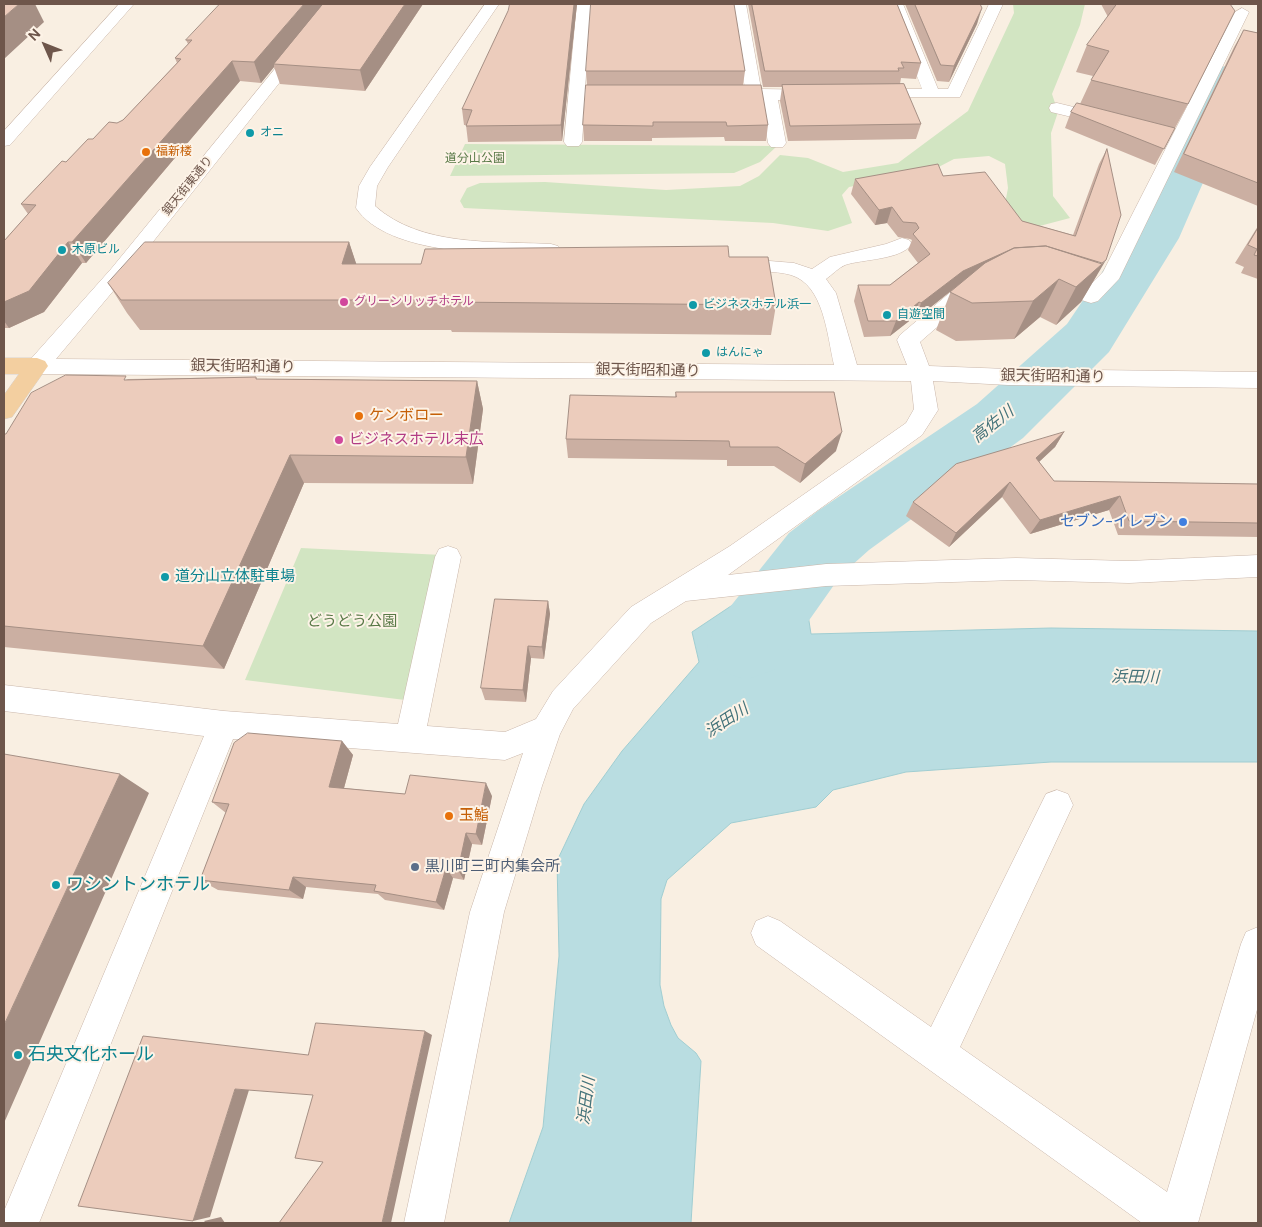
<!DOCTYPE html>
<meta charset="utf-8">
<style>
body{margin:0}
#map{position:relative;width:1262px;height:1227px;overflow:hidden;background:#f9efe2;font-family:"DM Sans",sans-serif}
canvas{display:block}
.frame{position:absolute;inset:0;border:5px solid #6e564b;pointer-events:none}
.north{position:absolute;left:20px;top:20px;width:50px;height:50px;-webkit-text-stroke:4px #fdf3e7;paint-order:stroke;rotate:314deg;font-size:14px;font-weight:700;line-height:20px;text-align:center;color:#6e564b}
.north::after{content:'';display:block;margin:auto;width:18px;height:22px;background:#6e564b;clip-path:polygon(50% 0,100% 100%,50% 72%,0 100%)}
</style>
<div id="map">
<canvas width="1262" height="1227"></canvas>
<div class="frame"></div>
<div class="north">N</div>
</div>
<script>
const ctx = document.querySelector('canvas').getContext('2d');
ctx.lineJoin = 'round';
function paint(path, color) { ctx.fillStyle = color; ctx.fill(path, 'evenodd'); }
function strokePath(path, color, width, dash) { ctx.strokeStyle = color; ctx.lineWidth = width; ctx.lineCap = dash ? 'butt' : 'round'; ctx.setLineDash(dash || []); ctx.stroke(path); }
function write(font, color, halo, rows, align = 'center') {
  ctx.font = font + ' "DM Sans","Noto Sans JP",sans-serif'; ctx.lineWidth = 4; ctx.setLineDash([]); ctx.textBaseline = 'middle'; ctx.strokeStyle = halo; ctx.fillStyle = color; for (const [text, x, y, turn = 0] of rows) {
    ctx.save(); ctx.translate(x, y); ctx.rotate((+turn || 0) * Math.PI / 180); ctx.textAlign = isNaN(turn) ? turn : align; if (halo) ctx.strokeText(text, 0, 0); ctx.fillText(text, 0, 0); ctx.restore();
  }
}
paint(new Path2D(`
 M1013,4H1085L1080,25L1052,94L1058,112L1051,133L1053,196L1070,218L1032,228L1004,209L1008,188L1005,164L989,156L954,159L929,172L849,187L842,195L852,223L828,231L773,223L464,208L460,201L467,188L480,183L545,182L666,190L740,186L759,176L780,155L808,158L843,172L898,163L968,111L1014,13Z
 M465,144L777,146L760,162L734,173L450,176Z
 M301,548L442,555L405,700L245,680Z`), '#d2e5c2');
const water = new Path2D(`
 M823,558L810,568L803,582L811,634L1051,628L1258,631V762H1051L906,772L833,790L816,807L731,823L667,880L661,899L660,985L664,1006L671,1025L678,1038L696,1053L701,1061L691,1223H509L543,1127L559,956L557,861L584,804L622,751L699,662L692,632L743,598L787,565Z`);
paint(water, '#b9dde1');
strokePath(water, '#a0cdd1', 1);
paint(new Path2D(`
 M1226,66L1242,69L1248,79L1179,238L1109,352L1023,438L869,550L841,575L774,670L746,680L718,670L707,646L718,622L789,533L819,510L977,404L1067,324L1125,238L1204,79L1210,69Z`), '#b9dde1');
const minor = new Path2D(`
 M119,4H134L10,145L4,146V131Z
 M328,4H342L125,277L56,359L834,365C827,335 824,285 791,275C774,270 751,272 733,270L726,268L723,264L726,260L733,258L794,263L812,269L830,257L886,244L902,238L909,240L912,244C901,260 863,259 845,265C838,268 832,275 826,279L836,293L857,365H907L897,340L900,335L953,290L973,280L980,282L983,287L920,342L929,366L1008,369L1258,372V388L1008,385L933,381L938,410L922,435L728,575L826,564L1016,558L1129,561L1258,555V577L1129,583L1016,580L826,586L686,601L651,623L573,709L560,734L542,786L504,912L444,1223H404L470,912L523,753L505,760L233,739L39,1223H4V1211L204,736L4,711V685L224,711L398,724L435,557L439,549L448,546L457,549L461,557L427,726L505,732L536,719L553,691L631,607L730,546L906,423L914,409L911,381L37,374L29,371L26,366L29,361L111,269Z
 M485,4H499L388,167L377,186L375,206C421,247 493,241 551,244L558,246L561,250L558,254L551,256C499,254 388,256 356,208L359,186L370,167Z
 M577,4H591L585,89H623L629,91L631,94L629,97L623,99H585L582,142L579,146H567L564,142Z
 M732,4H746L761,89L818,90L824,92L826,95L824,98L818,100H778L786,143L783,147H771L768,143L761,99L720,97L718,94L720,91L745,89Z
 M889,4H903L938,89H948L989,4H1003L960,97H865L863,94L865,91L871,89H922Z
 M1242,8L1249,12L1119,279L1098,301L1091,303L1043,288L1040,283L1043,278L1050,277L1087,288L1103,272L1235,12Z
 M1057,103L1115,117L1118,121L1115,125L1109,126L1051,112L1049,108L1051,104Z
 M1057,790L1068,794L1073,805L960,1047L1167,1192L1241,944L1246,932L1258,927V1006L1198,1223H1142L756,945L751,933L756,921L768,916L780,921L931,1027L1046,794Z`);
const major = new Path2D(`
 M4,358H37L45,361L48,366L12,417L4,419V395L19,374H4Z`);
strokePath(minor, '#c9b6aa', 1);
strokePath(major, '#d6d0cd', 1);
paint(minor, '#fff');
paint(major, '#f3cfa0');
paint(new Path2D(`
 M423,4L365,91L280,84L274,67L261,83L240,81L86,263H82L44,312L9,328H4V241L28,214L21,204L66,162L93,139L123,120L177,63L175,58L188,44L186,40Z
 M577,4L562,141L468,142L466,125H464L462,109Z
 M748,4H897L921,63L916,79L901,78L900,84L921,124L916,139L788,141L780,101L782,87H763Z
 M905,4H980L977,24L949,82L937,81Z
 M1101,4H1230L1188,104L1155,165L1065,128L1071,112L1080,104L1093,76L1076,72L1087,45L1108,17Z
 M1244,30L1258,33V206L1174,172L1234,47Z
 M586,71H745L743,85L768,125L766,141H725L724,137L652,138V141H584L583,125L587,85Z
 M1107,149L1097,275L1095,278L1081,302L1056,325L1040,317L1014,339L956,341L936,330L951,291L916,319L913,318L890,336L864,337L854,301L858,285H890L918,263L908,250L912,240L910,239L898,237L887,223L875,225L851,194L855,179L943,176L1022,221L1073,235L1099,164Z
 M1258,226V279L1241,273L1244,267L1235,263Z
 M349,242L356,264H421L729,257L776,305L771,335L452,332L451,330H140L127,313L108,283Z
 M256,377L257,379L477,381L483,409L473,484L304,483L224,669L4,647V434H6L128,379Z
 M676,392L836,451L800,483L774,466H727V460L568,458L566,439L675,397Z
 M1064,432L1055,447L1039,462L1054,481L1258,484V537L1118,535L1109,510L1030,534L1002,497L949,547L906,516L913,502Z
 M548,601L550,614L544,659L531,658L526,702L485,700L481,688Z
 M342,741L353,755L344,788L405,794L492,796L482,845L472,844L464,880L453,878L444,910L385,900L378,894L306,887L303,899L218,890L200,880L226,813L212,802Z`), '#cbafa2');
paint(new Path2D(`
 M19,4H35L44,22L4,59V17Z
 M304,4H327L274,64V67L261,83L254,62Z
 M405,4H423L365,91L360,70Z
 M574,4H577L562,141L561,125Z
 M982,8L977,24L949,82L954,66Z
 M232,61L240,81L86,263L72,242Z
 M892,207L887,223L875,225L879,210Z
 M68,242L82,263L44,312L9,328L4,321V302Z
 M349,242L359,272L342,264Z
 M1016,252L957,286L916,319L921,303L963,271L998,255Z
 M1106,260L1081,302L1056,325L1076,287Z
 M1059,279L1040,317L1014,339L1033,301Z
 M919,302L913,318L890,336L896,321Z
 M477,381L483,409L473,484L466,457Z
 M842,432L836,451L800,483L805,464Z
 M1064,432L1055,447L1027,473L1036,458Z
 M290,455L304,483L224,669L203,646Z
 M1010,482L1002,497L949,547L956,533Z
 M1120,496L1109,510L1030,534L1040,520Z
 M548,601L550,614L544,659L542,647Z
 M528,646L531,658L526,702L523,690Z
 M342,741L353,755L341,799L329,787Z
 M120,774L149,793L4,1123V1025Z
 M486,783L492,796L482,845L476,834Z
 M466,833L472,844L464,880L458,870Z
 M446,868L453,878L444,910L436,902Z
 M293,877L306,887L303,899L289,890Z
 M425,1031L432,1035L391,1223H382Z
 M235,1089L249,1090L210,1217L193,1221Z
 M221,1217L225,1223H206L204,1221Z`), '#a58f84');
const building = new Path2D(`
 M4,4H19L4,17Z
 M220,4H304L254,62L232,61L72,242H68L29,291L4,302V241L36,205L21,204L62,161L66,162L88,139H93L109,122L117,123L123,120L181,59L175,58L192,40H186Z
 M323,4H405L360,70L274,64Z
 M510,4H574L561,125L466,126L472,110L462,109L508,11Z
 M591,4H734L745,71H586Z
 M752,4H897L921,63L901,62L904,68H898L899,71H765Z
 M915,4H980L982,8L954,66L941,65Z
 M1117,4H1230L1235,11L1188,104L1091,80L1109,51L1087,45Z
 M1244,30L1258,33V183L1184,154Z
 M904,84L921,124L790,126L782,85Z
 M586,85H761L768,125L727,126L726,122H653V126L583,125Z
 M1077,103L1175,128L1164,149L1071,112Z
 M1107,149L1121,215L1106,260L1102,263L1046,246L1014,248L963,271L921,303L919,302L896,321H868L858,285H890L930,254L913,234L919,228L916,223L903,222L892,207L879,210L855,179L938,164L943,176L985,172L1022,221L1075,236Z
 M1258,228V256L1254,255L1257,249L1248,245Z
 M145,242H349L342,264H421L425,249L728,246L729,257H768L776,305L445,302V300H121L108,283Z
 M1046,246L1102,264L1076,287L1059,279L1033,301L972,303L950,292L985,263L1014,248Z
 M66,375L126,376L124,380L256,377V379L477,381L466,457L290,455L203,646L4,626V434H6L31,393Z
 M676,392H834L842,432L805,464L778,447H730L729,441L566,439L570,395L676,397Z
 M1064,432L1036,458L1054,481L1258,484V523L1129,521L1120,496L1040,520L1010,482L956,533L913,502L956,464Z
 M495,599L548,601L542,647L528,646L523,690L481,688Z
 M248,733L342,741L329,787L405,794L410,775L486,783L476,834L466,833L458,870L446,868L436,902L374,891L376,885L293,877L289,890L200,880L229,804L212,802L234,743Z
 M4,754L120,774L4,1025Z
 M316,1023L425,1031L382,1223H279L323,1162L295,1158L313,1095L235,1089L193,1221L78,1206L143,1036L308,1055Z`);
paint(building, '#ecccbc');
strokePath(building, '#a58f84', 1);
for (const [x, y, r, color] of [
 [250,133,5,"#0f9aa8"],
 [146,152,5,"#e8710a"],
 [62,250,5,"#0f9aa8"],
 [344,302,5,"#d1479c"],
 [693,305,5,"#0f9aa8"],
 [887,315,5,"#0f9aa8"],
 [706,353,5,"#0f9aa8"],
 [359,416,5,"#e8710a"],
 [339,440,5,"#d1479c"],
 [1183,522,5,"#3f7fe0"],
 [165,577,5,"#0f9aa8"],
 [449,816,5,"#e8710a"],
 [415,867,5,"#5c6f8a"],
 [56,885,5,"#0f9aa8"],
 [18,1055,5,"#0f9aa8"]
]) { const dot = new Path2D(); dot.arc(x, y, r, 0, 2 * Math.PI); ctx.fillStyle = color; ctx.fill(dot); strokePath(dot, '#fdf3e7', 2); }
write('12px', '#0d838f', '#fdf3e7', [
 ["オニ",260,133],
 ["木原ビル",72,250],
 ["ビジネスホテル浜一",703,305],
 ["自遊空間",897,315],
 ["はんにゃ",716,353]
], 'left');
write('12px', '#c56008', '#fdf3e7', [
 ["福新楼",156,152]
], 'left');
write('12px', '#597947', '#fdf3e7', [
 ["道分山公園",475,159]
]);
write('12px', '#6e564b', '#fdf3e7', [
 ["銀天街東通り",188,186,-51]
]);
write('12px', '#b23c85', '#fdf3e7', [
 ["グリーンリッチホテル",354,302]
], 'left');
write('15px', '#6e564b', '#fdf3e7', [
 ["銀天街昭和通り",243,367,1],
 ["銀天街昭和通り",648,371,1],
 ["銀天街昭和通り",1053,377,1]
]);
write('15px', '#c56008', '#fdf3e7', [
 ["ケンボロー",369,416],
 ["玉鮨",459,816]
], 'left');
write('15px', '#b23c85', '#fdf3e7', [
 ["ビジネスホテル末広",349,440]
], 'left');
write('15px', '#366cbe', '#fdf3e7', [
 ["セブン-イレブン",1173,522]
], 'right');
write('15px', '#0d838f', '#fdf3e7', [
 ["道分山立体駐車場",175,577]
], 'left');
write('15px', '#597947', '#fdf3e7', [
 ["どうどう公園",352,622]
]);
write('15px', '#4e5e75', '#fdf3e7', [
 ["黒川町三町内集会所",425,867]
], 'left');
write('italic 16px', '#44737a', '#fdf3e7', [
 ["高佐川",993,425,-38],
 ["浜田川",1135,678,1],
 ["浜田川",727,721,-33],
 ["浜田川",587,1101,-83]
]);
write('18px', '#0d838f', '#fdf3e7', [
 ["ワシントンホテル",66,885],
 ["石央文化ホール",28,1055]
], 'left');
</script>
